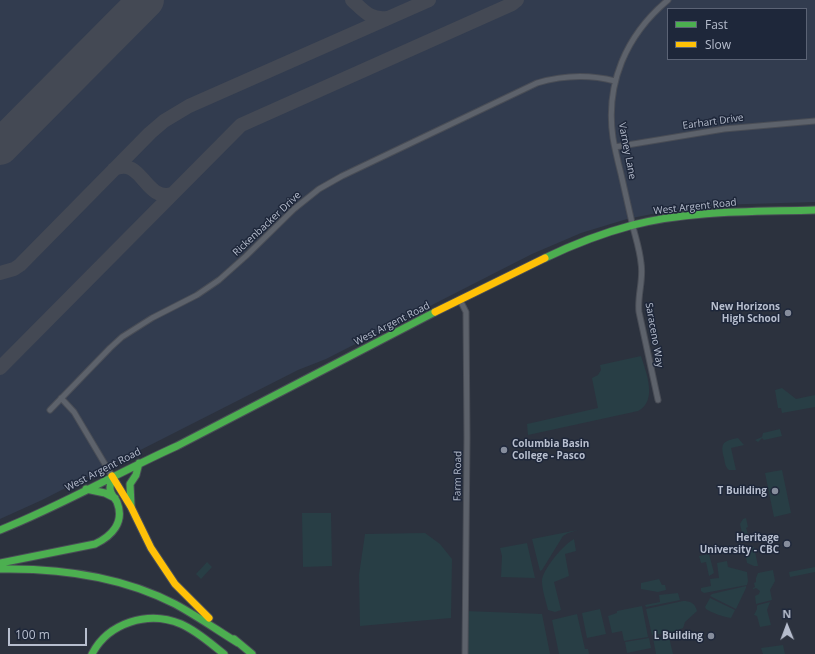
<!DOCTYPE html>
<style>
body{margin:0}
#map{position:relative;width:815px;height:654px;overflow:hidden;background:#2c323e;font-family:"Open Sans",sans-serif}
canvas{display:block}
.legend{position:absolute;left:667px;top:8px;width:140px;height:52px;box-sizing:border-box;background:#1e273a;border:1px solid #5b6375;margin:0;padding:5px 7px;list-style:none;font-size:12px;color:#b7bece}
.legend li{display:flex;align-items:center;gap:8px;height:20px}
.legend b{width:20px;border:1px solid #5b6375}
.north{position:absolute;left:767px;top:606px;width:40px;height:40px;-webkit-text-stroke:3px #1e273a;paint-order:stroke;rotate:359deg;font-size:11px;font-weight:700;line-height:16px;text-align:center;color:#b7bece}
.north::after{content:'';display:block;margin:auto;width:14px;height:18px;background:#b7bece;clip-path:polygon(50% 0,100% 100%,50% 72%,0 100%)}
.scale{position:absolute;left:8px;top:628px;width:79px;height:18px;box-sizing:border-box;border:2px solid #b7bece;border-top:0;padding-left:5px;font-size:12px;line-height:14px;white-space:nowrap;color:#b7bece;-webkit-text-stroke:3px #1e273a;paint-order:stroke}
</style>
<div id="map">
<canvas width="815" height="654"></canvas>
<ul class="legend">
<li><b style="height:5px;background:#4caf50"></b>Fast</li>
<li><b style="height:5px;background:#ffc107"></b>Slow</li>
</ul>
<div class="north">N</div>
<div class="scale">100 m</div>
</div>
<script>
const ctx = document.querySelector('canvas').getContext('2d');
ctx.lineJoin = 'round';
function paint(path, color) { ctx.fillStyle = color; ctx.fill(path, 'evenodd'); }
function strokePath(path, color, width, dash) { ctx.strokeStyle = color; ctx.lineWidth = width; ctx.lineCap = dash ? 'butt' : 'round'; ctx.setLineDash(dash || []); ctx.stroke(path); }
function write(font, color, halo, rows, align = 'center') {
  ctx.font = font + ' "Open Sans",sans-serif'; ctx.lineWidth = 3; ctx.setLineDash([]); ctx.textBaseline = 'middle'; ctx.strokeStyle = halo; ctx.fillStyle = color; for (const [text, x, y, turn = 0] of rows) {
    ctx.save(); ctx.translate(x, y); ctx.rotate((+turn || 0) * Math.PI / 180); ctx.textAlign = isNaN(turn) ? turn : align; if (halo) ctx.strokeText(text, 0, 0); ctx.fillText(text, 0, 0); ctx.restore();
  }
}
paint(new Path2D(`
 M0,0H815V202L716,205L672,210L627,219L581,233L532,254L326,359L298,370L42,500L0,519ZM668,9H806V59H668Z`), '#323c4f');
paint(new Path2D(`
 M641,356C646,372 658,401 638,411L528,435L527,424L598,408L592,378L598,375L601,370L600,365Z
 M782,388L796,399L815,395V407L782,413L781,408H778L775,390Z
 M780,429L782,436L764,440L762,438L758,442L755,440L762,437L763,433Z
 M738,438L744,445L731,448L736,470H729C725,467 725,463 724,458C720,443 723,441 738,438Z
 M782,470L791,513L774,517L765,473Z
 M302,513H331L332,566L303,567Z
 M746,518L748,527L746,528L750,540L748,541L743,537L740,524L743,519Z
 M578,530L568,533L563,536L542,570L540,571L532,539Z
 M425,533L440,544L452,559L451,618L360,626L359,575L365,534Z
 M574,539L576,551L565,554L569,576L554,582L561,610L555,612L548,610C546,601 542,590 542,581C542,570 564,544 574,539Z
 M527,543L535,578L501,577L502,556L500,548Z
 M754,547L758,566H754L747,563L745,552L747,548Z
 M709,554L714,573L709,576L706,562L701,563L699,556Z
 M727,561L728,567L747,572L748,581L747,585L704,593L701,591V588L711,586L710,579L719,578L717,563Z
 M207,562L212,567L201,579L196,574Z
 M815,567V572L790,577L789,572Z
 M773,570L775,581L770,590L772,600L756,604L755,596L759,594L760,591L756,588L753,589V588L755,587L754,583L756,582V578L758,573Z
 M659,579L662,585H665L666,590L658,592L641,589V583Z
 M746,586V588L736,609L710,596L712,594Z
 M678,593L680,600L646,607L645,605L660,602L659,595Z
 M710,598L735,610L731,618C724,617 712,613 706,609L705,607Z
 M683,601C690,601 695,603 697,611L685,622L683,628L674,632L652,635L646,609Z
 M770,602L767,610L771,625L760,627L757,616L754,615L757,609V606L758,605Z
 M642,606L648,637L624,641L622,631L612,633L608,616L617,613V611Z
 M600,609L606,634L587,638L582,613Z
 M466,611L542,614L550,654H466Z
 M577,614L585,649H588L589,654H559L552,620Z
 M669,637L673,654H656L653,638Z
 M649,638L651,648L627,653L625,642Z
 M783,645L785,654H763L761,648Z`), '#283e45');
strokePath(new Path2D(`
 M352,0C364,11 370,20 387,18
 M114,169C142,156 145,202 172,194
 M0,273L14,269L20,265L150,133L164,121L189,106L429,0
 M0,368L241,125L512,4L517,0`), '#444954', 14);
strokePath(new Path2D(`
 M0,147L146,0`), '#444954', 36);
const street = new Path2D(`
 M615,147L724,129L815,121
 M460,300L466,312L467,438L465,654
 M61,398L74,412L112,476
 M658,400L639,312C637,296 644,279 641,263C640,251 636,239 633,227C629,210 625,192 621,174C618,162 615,150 613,138C605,84 626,35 668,0
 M50,410L110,348L122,337L152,318L197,295L219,280L246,256L294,209L319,189L342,176L537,83C564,75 588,74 615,81`);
const fast = new Path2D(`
 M545,258C572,245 603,233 633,225C692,210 755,212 815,210
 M86,489L105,493L115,498
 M131,506L130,484L136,475L139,463
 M0,530C61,506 117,473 177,446L435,312
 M0,563L95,544C112,536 125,522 117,502C115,498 110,494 110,488C110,484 112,480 112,476
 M0,569C60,568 121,576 175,604C197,616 217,630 238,643
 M234,639L252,654
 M92,654C108,623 148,610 181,624C197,631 210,643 224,654`);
const slow = new Path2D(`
 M435,312L545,258
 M112,476L131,507L151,548L175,584L209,618`);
strokePath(street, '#494d56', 7);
strokePath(fast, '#494d56', 9);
strokePath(slow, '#494d56', 9);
strokePath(street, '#5d626b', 5);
strokePath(fast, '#4caf50', 7);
strokePath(slow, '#ffc107', 7);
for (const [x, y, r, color] of [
 [788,313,4,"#868d9c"],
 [504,450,4,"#868d9c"],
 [775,491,4,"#868d9c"],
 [787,544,4,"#868d9c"],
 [711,636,4,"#868d9c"]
]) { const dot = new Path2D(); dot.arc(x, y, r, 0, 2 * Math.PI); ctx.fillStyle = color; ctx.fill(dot); strokePath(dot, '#1e273a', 1.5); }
write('10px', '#b7bece', '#1e273a', [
 ["Earhart Drive",713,122,-8],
 ["Varney Lane",627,151,79],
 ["West Argent Road",695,207,-6],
 ["Rickenbacker Drive",267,224,-43],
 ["West Argent Road",392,324,-27],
 ["Saraceno Way",654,335,80],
 ["West Argent Road",103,470,-27],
 ["Farm Road",458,476,-89]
]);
write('bold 10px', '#b7bece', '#1e273a', [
 ["New Horizons",780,307],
 ["High School",780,319],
 ["Columbia Basin",512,444,"left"],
 ["College - Pasco",512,456,"left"],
 ["T Building",767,491],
 ["Heritage",779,538],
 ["University - CBC",779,550],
 ["L Building",703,636]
], 'right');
</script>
